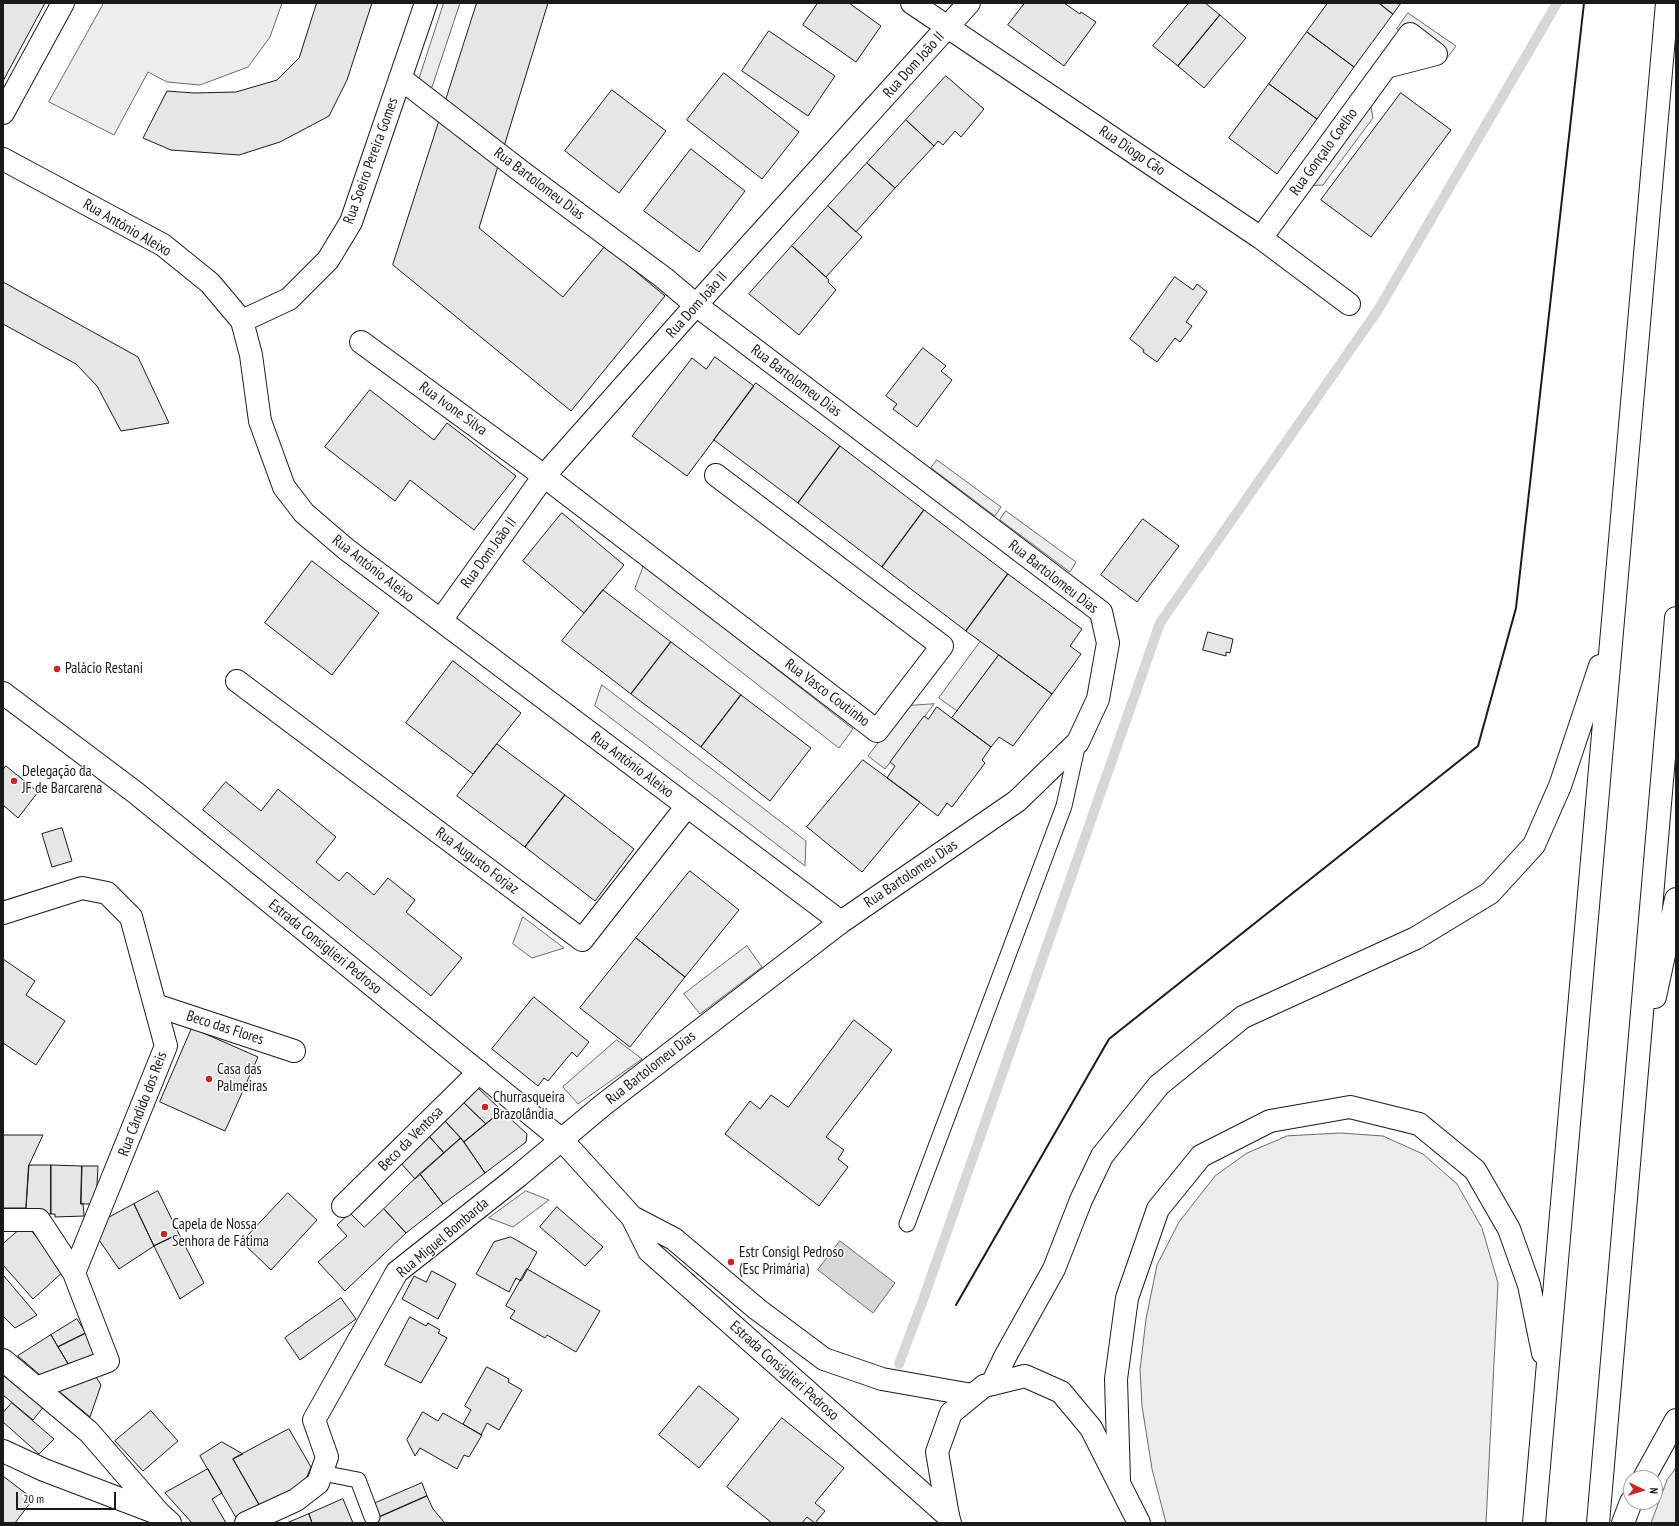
<!DOCTYPE html>
<meta charset="utf-8">
<style>
body{margin:0}
#map{position:relative;width:1679px;height:1526px;overflow:hidden;background:#fff;font-family:"PT Sans Narrow",sans-serif}
canvas{display:block}
.frame{position:absolute;inset:0;border:4px solid #1a1a1a;pointer-events:none}
.north{position:absolute;left:1623px;top:1470px;width:40px;height:40px;box-sizing:border-box;background:#fff;border:1px solid #a3a3a3;border-radius:50%;rotate:94deg;font-size:11px;font-weight:700;line-height:16px;text-align:center;color:#1a1a1a}
.north::after{content:'';display:block;margin:auto;width:14px;height:18px;background:#c62828;clip-path:polygon(50% 0,100% 100%,50% 72%,0 100%)}
.scale{position:absolute;left:16px;top:1492px;width:100px;height:18px;box-sizing:border-box;border:2px solid #1a1a1a;border-top:0;padding-left:5px;font-size:12px;line-height:14px;white-space:nowrap;color:#1a1a1a;-webkit-text-stroke:3px #fff;paint-order:stroke}
</style>
<div id="map">
<canvas width="1679" height="1526"></canvas>
<div class="frame"></div>
<div class="north">N</div>
<div class="scale">20 m</div>
</div>
<script>
const ctx = document.querySelector('canvas').getContext('2d');
ctx.lineJoin = 'round';
function paint(path, color) { ctx.fillStyle = color; ctx.fill(path, 'evenodd'); }
function strokePath(path, color, width, dash) { ctx.strokeStyle = color; ctx.lineWidth = width; ctx.lineCap = dash ? 'butt' : 'round'; ctx.setLineDash(dash || []); ctx.stroke(path); }
function write(font, color, halo, rows, align = 'center') {
  ctx.font = font + ' "PT Sans Narrow",sans-serif'; ctx.lineWidth = 3; ctx.setLineDash([]); ctx.textBaseline = 'middle'; ctx.strokeStyle = halo; ctx.fillStyle = color; for (const [text, x, y, turn = 0] of rows) {
    ctx.save(); ctx.translate(x, y); ctx.rotate((+turn || 0) * Math.PI / 180); ctx.textAlign = isNaN(turn) ? turn : align; if (halo) ctx.strokeText(text, 0, 0); ctx.fillText(text, 0, 0); ctx.restore();
  }
}
const built = new Path2D(`
 M104,3H282L270,37L248,67L200,85L167,82L148,72L114,135L49,102Z
 M444,3H460L430,93L416,89Z
 M1408,13L1456,46L1444,62L1397,29Z
 M1369,97L1373,118L1323,185L1304,186Z
 M937,460L1001,507L995,516L931,468Z
 M1006,511L1076,562L1070,572L1000,520Z
 M644,565L853,729L839,748L635,589Z
 M981,641L999,655L957,711L939,698Z
 M602,685L806,841L805,866L595,706Z
 M934,704L885,769L868,756L906,706Z
 M523,917L564,948L532,958L513,944Z
 M747,946L762,967L700,1014L684,994Z
 M617,1040L642,1059L578,1104L563,1087Z
 M1341,1133L1383,1136L1423,1154L1457,1184L1482,1228L1498,1283L1486,1523H1166L1152,1469L1142,1406L1140,1370L1146,1319L1157,1265L1179,1222L1215,1176L1247,1153L1287,1136Z
 M526,1191L549,1200L513,1227L489,1218Z
 M1676,1468V1523H1651L1667,1480Z`);
paint(built, '#ededed');
strokePath(built, '#6a6a6a', 1);
const water = new Path2D(`
 M840,1241L895,1283L873,1313L818,1270Z`);
paint(water, '#d7d7d7');
strokePath(water, '#6a6a6a', 1);
strokePath(new Path2D(`
 M899,1364L923,1300L1160,623L1378,310L1557,3`), '#d7d7d7', 10);
const building = new Path2D(`
 M3,3H45L3,81Z
 M317,3H372L347,80L329,116L280,142L239,155L171,150L143,138L167,91L194,93L236,92L277,80L299,58Z
 M477,3H548L479,228L563,297L605,246L665,296L571,411L393,265Z
 M818,3H849L881,26L856,62L803,25Z
 M1025,3H1064L1080,14L1081,12L1096,22L1064,66L1008,25Z
 M1189,3H1205L1220,15L1178,66L1153,46Z
 M1328,3H1379L1393,14L1354,67L1307,32Z
 M1379,3H1401L1393,14Z
 M1220,15L1246,38L1204,88L1178,66Z
 M769,31L835,76L808,116L742,71Z
 M1307,32L1354,67L1317,119L1269,84Z
 M724,73L799,132L762,179L687,120Z
 M946,76L984,109L961,137L955,131L943,145L938,141L934,146L906,120Z
 M1269,84L1317,119L1277,174L1229,138Z
 M612,90L666,131L619,193L565,151Z
 M1401,93L1451,130L1371,237L1321,200Z
 M906,120L934,146L895,188L867,163Z
 M691,149L745,191L699,252L644,211Z
 M867,163L895,188L856,232L828,206Z
 M828,206L862,237L826,277L792,246Z
 M792,246L829,280L828,282L836,290L799,335L749,294Z
 M1175,277L1193,290L1197,284L1207,292L1186,322L1192,326L1180,342L1175,338L1157,362L1143,352L1144,350L1130,339Z
 M3,282L138,357L169,423L121,431L97,386L76,364L3,324Z
 M923,348L946,366L941,371L952,380L917,427L893,409L897,404L886,396Z
 M715,357L754,386L687,476L632,436L692,358L706,369Z
 M756,383L840,446L798,503L714,440Z
 M370,390L434,440L447,423L516,476L474,530L410,480L395,501L325,447Z
 M840,446L924,510L882,567L798,503Z
 M924,510L1008,574L966,631L882,567Z
 M562,513L624,565L584,613L523,561Z
 M1143,519L1179,546L1137,602L1101,575Z
 M312,561L379,613L332,675L265,623Z
 M1008,574L1082,629L1070,646L1081,654L1052,694L966,631Z
 M603,590L671,642L631,694L562,641Z
 M1208,632L1233,639L1230,653L1226,652V656L1203,650Z
 M671,642L741,695L701,747L631,694Z
 M999,655L1052,694L1013,746L999,737L991,747L952,718Z
 M453,661L521,713L473,774L406,723Z
 M741,695L811,748L770,801L701,747Z
 M937,707L991,747L982,760L985,763L952,807L947,803L938,816L887,778L895,766L890,762L924,716L928,719Z
 M497,744L565,795L525,847L457,796Z
 M863,760L920,802L862,872L807,827Z
 M6,766L38,792L18,818L3,805V770Z
 M226,782L261,811L278,789L336,837L316,862L339,881L347,872L374,895L388,878L415,900L406,912L462,958L431,996L203,810Z
 M565,795L634,849L595,901L525,847Z
 M62,828L72,861L52,867L42,834Z
 M690,871L739,910L685,977L636,938Z
 M636,938L685,977L630,1047L580,1008Z
 M3,959L35,981L26,995L65,1021L36,1065L3,1043Z
 M534,997L589,1042L577,1057L572,1052L548,1081L544,1078L538,1086L492,1049Z
 M854,1020L892,1050L826,1137L844,1150L838,1159L848,1167L819,1206L725,1134L750,1101L760,1109L771,1095L788,1107Z
 M192,1028L258,1057L225,1131L160,1102Z
 M478,1088L502,1111L486,1124L463,1102Z
 M463,1102L486,1124L464,1142L444,1120Z
 M502,1111L527,1134L526,1142L485,1173L464,1142Z
 M444,1120L461,1138L444,1153L428,1135Z
 M3,1135H43L29,1165L26,1208H3Z
 M428,1135L444,1153L415,1179L400,1162Z
 M461,1138L485,1173L443,1204L420,1174Z
 M29,1165H51V1214L26,1213Z
 M51,1165L82,1166L81,1204L83,1203L84,1216L55,1217V1214H51Z
 M82,1166H98L96,1204H81Z
 M420,1174L443,1204L406,1233L384,1209Z
 M158,1191L179,1234L154,1246L134,1204Z
 M288,1193L317,1220L271,1270L242,1242Z
 M134,1204L154,1246L119,1269L97,1237L106,1219Z
 M557,1207L603,1247L585,1266L540,1227Z
 M384,1209L406,1233L345,1291L318,1262L347,1236L337,1225L350,1213L364,1227Z
 M26,1224L64,1271L33,1299L3,1265V1244Z
 M179,1234L204,1283L180,1299L154,1246Z
 M511,1237L537,1252L521,1281L516,1278L509,1292L476,1274L494,1242Z
 M527,1269L600,1311L576,1352L547,1335L545,1338L510,1318L515,1311L506,1306Z
 M432,1271L456,1284L438,1319L402,1299L414,1276L426,1282Z
 M3,1275L37,1315L15,1328L3,1316Z
 M341,1298L356,1319L300,1360L285,1338Z
 M410,1317L426,1326L428,1323L440,1330L438,1333L447,1338L421,1383L385,1365Z
 M77,1319L86,1333L58,1347L51,1335Z
 M86,1333L97,1355L70,1367L58,1347Z
 M51,1335L70,1367L50,1376L40,1375L18,1356Z
 M487,1367L509,1379L508,1382L522,1390L499,1430L487,1423L481,1435L463,1424L471,1410L465,1406Z
 M93,1372L101,1385L90,1417L55,1388Z
 M3,1373L49,1400L33,1420L3,1395Z
 M699,1386L739,1419L699,1468L659,1435Z
 M12,1403L54,1439L39,1454L3,1422V1413Z
 M151,1411L178,1441L143,1471L115,1441Z
 M423,1412L438,1421L443,1413L482,1435L469,1457L464,1455L457,1469L420,1448L415,1456L407,1440Z
 M782,1418L844,1468L815,1503L825,1511L815,1523L807,1517L802,1523H772L727,1487Z
 M289,1429L311,1467L304,1484L261,1508L233,1459Z
 M222,1442L243,1454L233,1459L261,1508L238,1521L200,1456Z
 M208,1469L222,1493L212,1499L226,1523H192L165,1493Z
 M3,1476L33,1499L15,1523H3Z
 M422,1483L427,1496L377,1518L371,1505Z
 M427,1496L433,1509L444,1522L441,1523H379L377,1518Z
 M343,1499L353,1523H312L309,1514Z
 M309,1514L312,1523H287Z`);
paint(building, '#e6e6e6');
strokePath(building, '#1a1a1a', 1);
const service = new Path2D(`
 M907,1224L1064,806L1078,743
 M322,1473L358,1480L372,1517`);
const minor = new Path2D(`
 M912,3L1261,238L1349,304
 M3,113L63,3
 M3,159L163,245L210,283L242,321L251,355L260,421L284,487L304,513L346,549L841,922
 M1261,238L1410,34L1436,54L1386,67
 M242,321L289,299L328,260L351,222L426,3
 M361,342L544,476L877,731L942,646L716,475
 M441,620L544,476L696,305L969,3
 M237,681L582,940L687,806
 M3,913L82,888L107,893L131,917L166,1046L74,1273L108,1361L36,1388
 M155,1005L294,1051
 M343,1206L479,1072
 M3,1220H39L74,1273
 M3,1360L89,1432L160,1514L170,1523
 M3,1451L44,1470L157,1513
 M246,1523L296,1500L318,1483L327,1457L314,1420L397,1272L517,1177L603,1105L841,922L1017,801L1078,742L1098,699L1108,643L1101,612L696,305L664,278L518,169L400,78`);
const secondary = new Path2D(`
 M3,693L136,793L562,1140L632,1217L649,1251L948,1516
 M632,1217L674,1239L757,1309L824,1359L882,1379L972,1395`);
const primary = new Path2D(`
 M950,1523L948,1516L937,1452L951,1413L984,1386L1025,1376L1061,1392L1091,1428L1139,1523`);
const trunk = new Path2D(`
 M1655,997L1676,899
 M992,1384L1006,1355L1054,1269L1081,1200L1102,1156L1159,1085L1243,1017L1416,938L1490,893L1534,845L1560,786L1600,666
 M1644,1478L1676,1420
 M1119,1480L1116,1379L1127,1298L1158,1209L1201,1156L1270,1121L1350,1107L1419,1124L1475,1170L1509,1229L1529,1285L1543,1353
 M1534,1523L1667,3
 M1598,1523L1676,618
 M1623,1523L1631,1502`);
strokePath(service, '#1a1a1a', 17);
strokePath(minor, '#1a1a1a', 24);
strokePath(secondary, '#1a1a1a', 24);
strokePath(primary, '#1a1a1a', 24);
strokePath(trunk, '#1a1a1a', 24);
strokePath(service, '#fff', 15);
strokePath(minor, '#fff', 22);
strokePath(secondary, '#fff', 22);
strokePath(primary, '#fff', 22);
strokePath(trunk, '#fff', 22);
strokePath(new Path2D(`
 M956,1305L1109,1039L1478,746L1516,608L1584,3`), '#1a1a1a', 2);
for (const [x, y, r, color] of [
 [57,669,4,"#c62828"],
 [14,781,4,"#c62828"],
 [209,1079,4,"#c62828"],
 [485,1107,4,"#c62828"],
 [164,1234,4,"#c62828"],
 [731,1262,4,"#c62828"]
]) { const dot = new Path2D(); dot.arc(x, y, r, 0, 2 * Math.PI); ctx.fillStyle = color; ctx.fill(dot); strokePath(dot, '#fff', 1.5); }
write('15px', '#1a1a1a', '#fff', [
 ["Rua Dom João II",914,65,-48],
 ["Rua Diogo Cão",1132,151,34],
 ["Rua Gonçalo Coelho",1324,152,-54],
 ["Rua Soeiro Pereira Gomes",371,161,-70],
 ["Rua Bartolomeu Dias",539,184,37],
 ["Rua António Aleixo",127,228,30],
 ["Rua Dom João II",697,305,-48],
 ["Rua Bartolomeu Dias",796,381,37],
 ["Rua Ivone Silva",453,409,36],
 ["Rua Dom João II",489,553,-54],
 ["Rua António Aleixo",373,569,38],
 ["Rua Bartolomeu Dias",1053,577,38],
 ["Rua Vasco Coutinho",827,693,37],
 ["Rua António Aleixo",632,765,37],
 ["Rua Augusto Forjaz",477,861,37],
 ["Rua Bartolomeu Dias",911,874,-34],
 ["Estrada Consiglieri Pedroso",325,947,39],
 ["Beco das Flores",225,1028,18],
 ["Rua Bartolomeu Dias",651,1068,-38],
 ["Rua Cândido dos Reis",143,1104,-69],
 ["Beco da Ventosa",411,1139,-45],
 ["Rua Miguel Bombarda",443,1238,-40],
 ["Estrada Consiglieri Pedroso",784,1371,42]
]);
write('15px', '#1a1a1a', '#fff', [
 ["Palácio Restani",65,669],
 ["Delegação da",22,772],
 ["JF de Barcarena",22,789],
 ["Casa das",217,1070],
 ["Palmeiras",217,1087],
 ["Churrasqueira",493,1098],
 ["Brazolândia",493,1115],
 ["Capela de Nossa",172,1225],
 ["Senhora de Fátima",172,1242],
 ["Estr Consigl Pedroso",739,1253],
 ["(Esc Primária)",739,1270]
], 'left');
</script>
